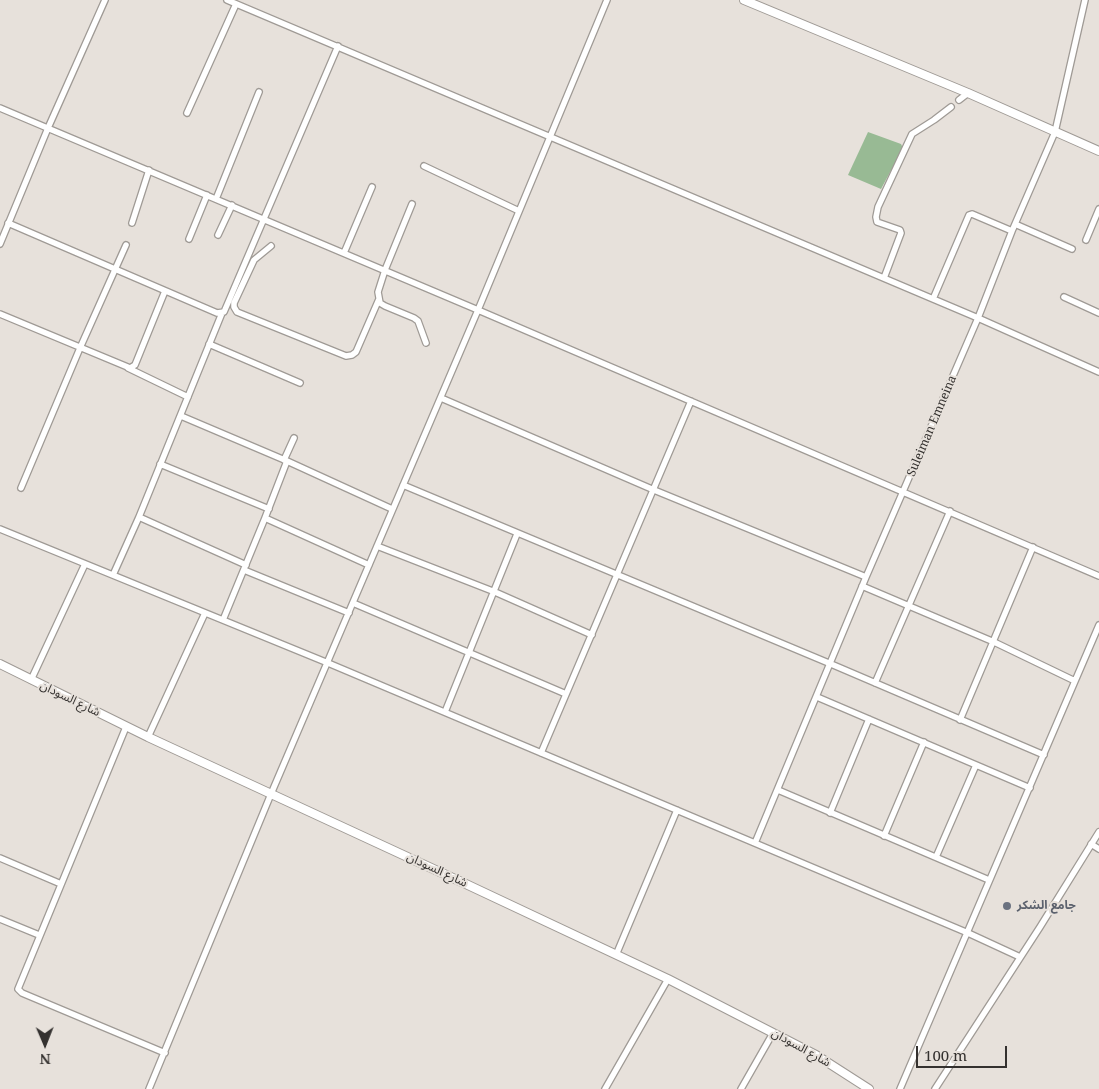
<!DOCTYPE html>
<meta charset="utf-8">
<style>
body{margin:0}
#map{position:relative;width:1099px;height:1089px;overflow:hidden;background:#e7e1db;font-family:"Noto Serif",serif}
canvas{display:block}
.north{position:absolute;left:20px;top:1019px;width:50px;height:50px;-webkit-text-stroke:4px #e7e1db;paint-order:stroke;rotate:179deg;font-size:14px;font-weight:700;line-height:20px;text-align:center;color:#34312f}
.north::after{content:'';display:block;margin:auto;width:18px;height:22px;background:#34312f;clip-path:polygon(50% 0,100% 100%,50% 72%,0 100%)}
.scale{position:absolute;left:916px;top:1046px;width:91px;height:22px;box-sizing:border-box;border:2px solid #34312f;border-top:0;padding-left:6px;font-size:15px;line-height:18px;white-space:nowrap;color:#34312f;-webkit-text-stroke:4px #e7e1db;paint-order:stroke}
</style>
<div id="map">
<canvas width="1099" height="1089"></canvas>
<div class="north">N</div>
<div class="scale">100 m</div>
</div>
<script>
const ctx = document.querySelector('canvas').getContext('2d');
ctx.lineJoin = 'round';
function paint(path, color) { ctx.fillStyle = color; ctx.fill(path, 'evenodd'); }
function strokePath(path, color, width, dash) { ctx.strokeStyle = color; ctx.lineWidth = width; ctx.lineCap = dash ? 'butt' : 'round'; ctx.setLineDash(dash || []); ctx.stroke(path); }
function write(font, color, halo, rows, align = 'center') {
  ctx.font = font + ' "Noto Serif","Noto Sans Arabic",serif'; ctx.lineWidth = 4; ctx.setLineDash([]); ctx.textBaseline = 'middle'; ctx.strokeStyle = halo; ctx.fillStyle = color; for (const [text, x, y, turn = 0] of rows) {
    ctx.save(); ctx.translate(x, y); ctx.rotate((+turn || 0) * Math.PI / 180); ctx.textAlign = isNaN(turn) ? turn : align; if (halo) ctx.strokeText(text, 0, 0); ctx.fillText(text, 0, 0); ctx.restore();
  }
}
paint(new Path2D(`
 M868,132L901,144L903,148L881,189L848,175Z`), '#98ba94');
const street = new Path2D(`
 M227,0L978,318L1099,372
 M959,100L968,93
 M0,108L478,310L1099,576
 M187,113L236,4
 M424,166L519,211
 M216,199L259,92
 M412,204L385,270L378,292L380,303L385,306L414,318L418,321L426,343
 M8,223L217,313L224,312L338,46
 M132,223L149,170
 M1015,224L1072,249
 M218,235L232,205
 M189,239L207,195
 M1086,240L1099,209
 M0,244L48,128L105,0
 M271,246L254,260L234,303V307L237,312L346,356L352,355L356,352L379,299
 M344,253L372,187
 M884,278L901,233L900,230L877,222L876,217L878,207L912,134L934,120L951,107
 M1064,297L1099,313
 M933,299L969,215L972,214L1012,231
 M0,314L130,368L135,365L165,291
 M209,344L300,383
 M128,368L188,397
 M441,398L654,490L866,577
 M181,416L287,461L392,509
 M284,460L294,438
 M160,464L269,509
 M403,485L831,664L1044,755
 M21,488L80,348L126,245
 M139,517L246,565
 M265,518L287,461
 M0,529L328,663L968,933L1020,957
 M377,546L495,592L592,635
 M244,570L349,613
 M113,575L139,517L222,313
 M862,586L994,642L1075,681
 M353,603L566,694
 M223,620L265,518L369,565
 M31,680L85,564
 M875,683L950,511
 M817,697L1030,788
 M445,712L517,534
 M960,720L1033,547
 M126,727L18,989L22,993L165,1053
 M148,737L205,613
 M541,753L691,401
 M778,790L989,880
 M830,813L869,719
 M884,836L924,742
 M755,843L866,577L978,318L1012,231L1055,132L1085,0
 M1091,844L1099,849
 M936,857L976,765
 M0,858L61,884
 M0,919L39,935
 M616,955L677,810
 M149,1089L271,794L478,310L607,0
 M605,1089L668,979
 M741,1089L773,1033
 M900,1089L1099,625
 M935,1089L1040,927L1099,832`);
const secondary = new Path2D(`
 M744,0L968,93L1099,151
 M0,664L148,737L468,885L668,979L816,1055L869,1089`);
strokePath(street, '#9f9a95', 8);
strokePath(secondary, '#9f9a95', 10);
strokePath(street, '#fff', 5.5);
strokePath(secondary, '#fff', 8);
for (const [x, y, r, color] of [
 [1007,906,5,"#6b7280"]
]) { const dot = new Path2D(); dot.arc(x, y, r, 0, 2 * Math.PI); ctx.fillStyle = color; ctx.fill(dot); strokePath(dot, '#e7e1db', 2); }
write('12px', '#34312f', '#e7e1db', [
 ["Suleiman Emneina",932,426,-67],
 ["شارع السودان",70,699,26],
 ["شارع السودان",437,870,25],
 ["شارع السودان",801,1048,29]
]);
write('bold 12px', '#5b616d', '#e7e1db', [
 ["جامع الشكر",1017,906]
], 'left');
</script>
